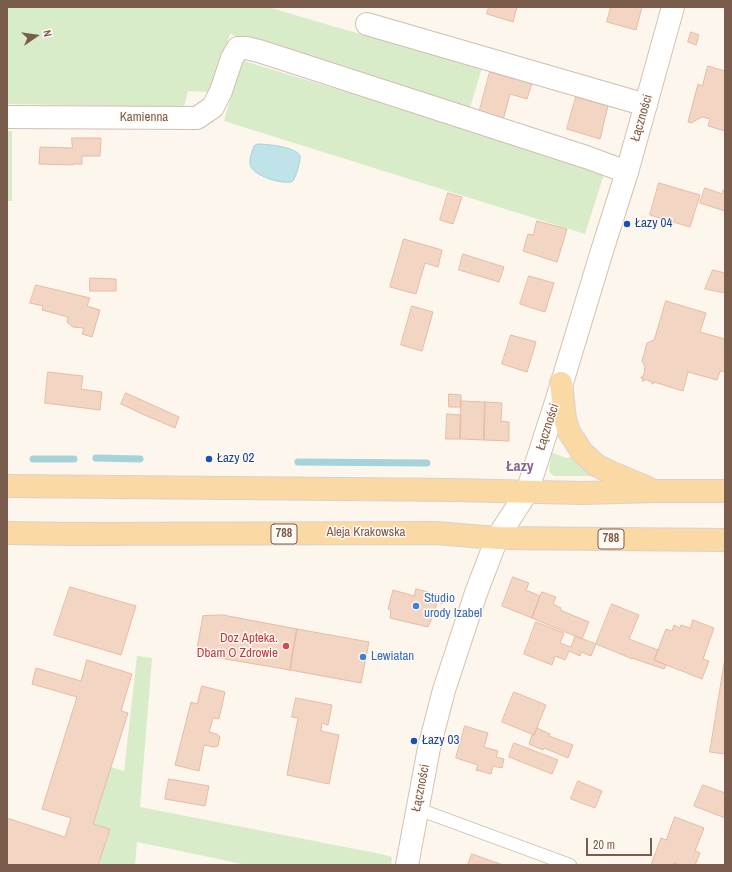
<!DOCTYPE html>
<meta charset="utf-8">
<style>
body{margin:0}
#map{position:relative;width:732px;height:872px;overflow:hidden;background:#fdf6ec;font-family:"Archivo Narrow",sans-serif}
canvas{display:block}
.frame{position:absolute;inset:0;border:8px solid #7a5c4d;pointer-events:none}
.north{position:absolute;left:16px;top:16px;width:40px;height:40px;-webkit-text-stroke:3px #fffaf3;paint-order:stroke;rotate:77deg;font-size:11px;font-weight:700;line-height:16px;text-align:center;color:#7a5c4d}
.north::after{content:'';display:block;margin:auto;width:14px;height:18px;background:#7a5c4d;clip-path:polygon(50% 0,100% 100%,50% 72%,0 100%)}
.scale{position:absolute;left:586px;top:838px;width:66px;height:18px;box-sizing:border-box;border:2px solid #7a5c4d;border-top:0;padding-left:5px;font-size:12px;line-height:14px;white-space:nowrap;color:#7a5c4d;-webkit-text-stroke:3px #fffaf3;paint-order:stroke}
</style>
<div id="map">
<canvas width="732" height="872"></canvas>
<div class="frame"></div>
<div class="north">N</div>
<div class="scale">20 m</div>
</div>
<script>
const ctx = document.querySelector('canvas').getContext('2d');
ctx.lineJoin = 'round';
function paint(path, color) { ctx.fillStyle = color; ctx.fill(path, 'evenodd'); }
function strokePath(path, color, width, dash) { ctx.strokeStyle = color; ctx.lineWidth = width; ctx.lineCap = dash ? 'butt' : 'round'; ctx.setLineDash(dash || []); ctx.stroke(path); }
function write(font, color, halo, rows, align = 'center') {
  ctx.font = font + ' "Archivo Narrow",sans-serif'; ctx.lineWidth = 3; ctx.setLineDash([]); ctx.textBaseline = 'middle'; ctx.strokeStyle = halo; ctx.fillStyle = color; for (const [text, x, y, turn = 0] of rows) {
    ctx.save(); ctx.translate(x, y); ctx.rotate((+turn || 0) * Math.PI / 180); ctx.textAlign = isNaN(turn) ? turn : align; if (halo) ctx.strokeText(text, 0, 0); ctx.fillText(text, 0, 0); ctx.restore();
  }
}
paint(new Path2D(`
 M7,7H268L339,28L482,68L468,114L230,34L212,92L188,91L184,107L7,104Z
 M241,60L464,128L604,174L585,234L224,121Z
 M7,131H12V201H7Z
 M551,452L566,458L574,456L594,473L590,476H554L549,472Z
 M137,656L152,658L140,807L381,854L392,857L391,865H247L137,842L135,865H98L110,829L93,824L111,767L124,771Z`), '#d8ecc9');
const water = new Path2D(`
 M258,144C267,144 297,147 300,156C301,160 296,177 293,181C285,186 255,176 251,167C248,160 252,152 254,146Z`);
paint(water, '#bfe3e8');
strokePath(water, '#a5d3da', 1);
strokePath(new Path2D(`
 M96,458L140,459
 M33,459H74
 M298,462L427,463`), '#a5d3da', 7);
const building = new Path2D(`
 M489,7H517L513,22L487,14Z
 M611,7H642L636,30L607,22Z
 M691,32L699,35L696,45L688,42Z
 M708,66L725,71V131L708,126L710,119L702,117L691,123L688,122L698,84L702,86Z
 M490,72L514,79V78L532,83L527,99L510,94L502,124L478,117Z
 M576,97L608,106L600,139L567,129Z
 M72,138H101L100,156H82V164H73V165L39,164L40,147L72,148Z
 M659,183L700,195L690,227L650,215Z
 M705,188L722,194L723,190L725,191V211L700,203Z
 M448,193L462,197L453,224L440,220Z
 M537,221L567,229L557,262L523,251L528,234L533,235Z
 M404,239L442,250L438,267L425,263L416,294L390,287Z
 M463,254L504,267L499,282L459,270Z
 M713,270L725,273V293L705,289Z
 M529,276L554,283L545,312L520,304Z
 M90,278L116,279V291H90Z
 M36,285L90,298L87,306L100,310L92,337L82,334L84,328L73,327L67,322L68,317L42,310L43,306L30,303Z
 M666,301L706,313L700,332L725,339V372L720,371L717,380L688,372L683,391L654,382L653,384H652V382L644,379V381H642L643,379L641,378V377H643L645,369H644L645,367L642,361L647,343L654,340Z
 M412,306L433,312L422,351L401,345Z
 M511,335L536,342L527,372L502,364Z
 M48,372L83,376L81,389L102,392L100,410L45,403Z
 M126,393L179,417L175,428L152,418H151L121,404Z
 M449,394L461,395V407H449Z
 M461,401L485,402L484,440L460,439Z
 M485,402L502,403L501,421L509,422V441L484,440Z
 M447,414L461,415L460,439H446Z
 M513,577L529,583L526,590L540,596L532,618L502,606Z
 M70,587L136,606L121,655L54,635Z
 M416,589L444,596L442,604L437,602L433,618H432L428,627L390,618L391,610L388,609L393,590L414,596Z
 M542,592L556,597L553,604L561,608L560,610L589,622L582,639L532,618Z
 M612,604L639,615L629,639L658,650L654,660L666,665L664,669L632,658V659L623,655L596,644Z
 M223,615L297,629L290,670L196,654L203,616Z
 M693,620L714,628L703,659L709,661L702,679L654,660L666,629L672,631L674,625L680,628L681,625L690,628Z
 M536,622L564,633L560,643L571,647L575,636L596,644L591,656L581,652L580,656L569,651L565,660L555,656L552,665L524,654Z
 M297,629L369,642L361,683L290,670Z
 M725,658V754L710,752Z
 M87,660L132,674L121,711L128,713L93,824L110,829L98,865H7V818L65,837L71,818L42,809L77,697L32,684L36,668L81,681Z
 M202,686L225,692L219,719L213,718L209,732L217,734L220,737L218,746L214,747L204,745L199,771L175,765L191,702L197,704Z
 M514,692L546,705L534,735L502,722Z
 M296,698L332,705L328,725L322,723L321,731L339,735L329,784L287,775L298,718L292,717Z
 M465,726L488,733L484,747L498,751L496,757L504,759L502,768L493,766L491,774L476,770L478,765L456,758Z
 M537,728L550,734L549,736L573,745L568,758L544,748L543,750L529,744L532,735H534Z
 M514,743L558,760L552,774L509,757Z
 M169,779L209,786L205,806L165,799Z
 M578,781L602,791L595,808L571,799Z
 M703,785L725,793V818L694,806Z
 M675,817L704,828L695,851L700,853L695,865H679L674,863V865H651L661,838L666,840Z
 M472,854L503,865H468Z`);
paint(building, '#f3d5c3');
strokePath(building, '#e6bba3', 1);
const lane = new Path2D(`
 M417,810L426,812L570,865`);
const street = new Path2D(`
 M367,24L646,105
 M7,117L197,118L213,107L221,91L232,58L238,48H246L259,51L586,157L627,172`);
const secondary = new Path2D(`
 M407,865L429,748L444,690L476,593L497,538L527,492L557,399L601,254L627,172L673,7`);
const primary = new Path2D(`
 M561,383L565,419L569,432L582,452L596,465L610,472L648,488
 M7,486L454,490L582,493L657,491H725
 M7,533L71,534L435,533L497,538L725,540`);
strokePath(lane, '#d1beb0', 14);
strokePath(street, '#d1beb0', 24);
strokePath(secondary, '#d6c0b0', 24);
strokePath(primary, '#dad1cd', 24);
strokePath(lane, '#fff', 12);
strokePath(street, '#fff', 22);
strokePath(secondary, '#fff', 22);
strokePath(primary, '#fbd9a5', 22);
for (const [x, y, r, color] of [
 [627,224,4,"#1a4fb4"],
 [209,459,4,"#1a4fb4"],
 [416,606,4,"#3f7fe0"],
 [286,646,4,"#e0444e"],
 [363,657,4,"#3f7fe0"],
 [414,741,4,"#1a4fb4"]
]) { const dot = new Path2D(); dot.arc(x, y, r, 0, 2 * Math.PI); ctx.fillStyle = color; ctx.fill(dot); strokePath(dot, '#fffaf3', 1.5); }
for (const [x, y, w] of [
 [284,534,26],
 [611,539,26]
]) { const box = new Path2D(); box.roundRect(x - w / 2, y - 10, w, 20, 3); ctx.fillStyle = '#fffaf3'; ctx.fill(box); strokePath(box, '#7a5c4d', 1); }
write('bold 12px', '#7a5c4d', null, [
 ["788",284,534],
 ["788",611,539]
]);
write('13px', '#7a5c4d', '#fffaf3', [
 ["Kamienna",144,118],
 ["Łączności",642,118,-74],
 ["Łączności",548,427,-72],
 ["Aleja Krakowska",366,533],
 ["Łączności",421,788,-79]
]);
write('13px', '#164399', '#fffaf3', [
 ["Łazy 04",635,224],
 ["Łazy 02",217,459],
 ["Łazy 03",422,741]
], 'left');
write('13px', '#366cbe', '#fffaf3', [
 ["Studio",424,599],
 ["urody Izabel",424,614],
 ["Lewiatan",371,657]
], 'left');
write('13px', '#be3a42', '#fffaf3', [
 ["Doz Apteka.",278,639],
 ["Dbam O Zdrowie",278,654]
], 'right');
write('bold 15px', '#846695', '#fffaf3', [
 ["Łazy",520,467]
]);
</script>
